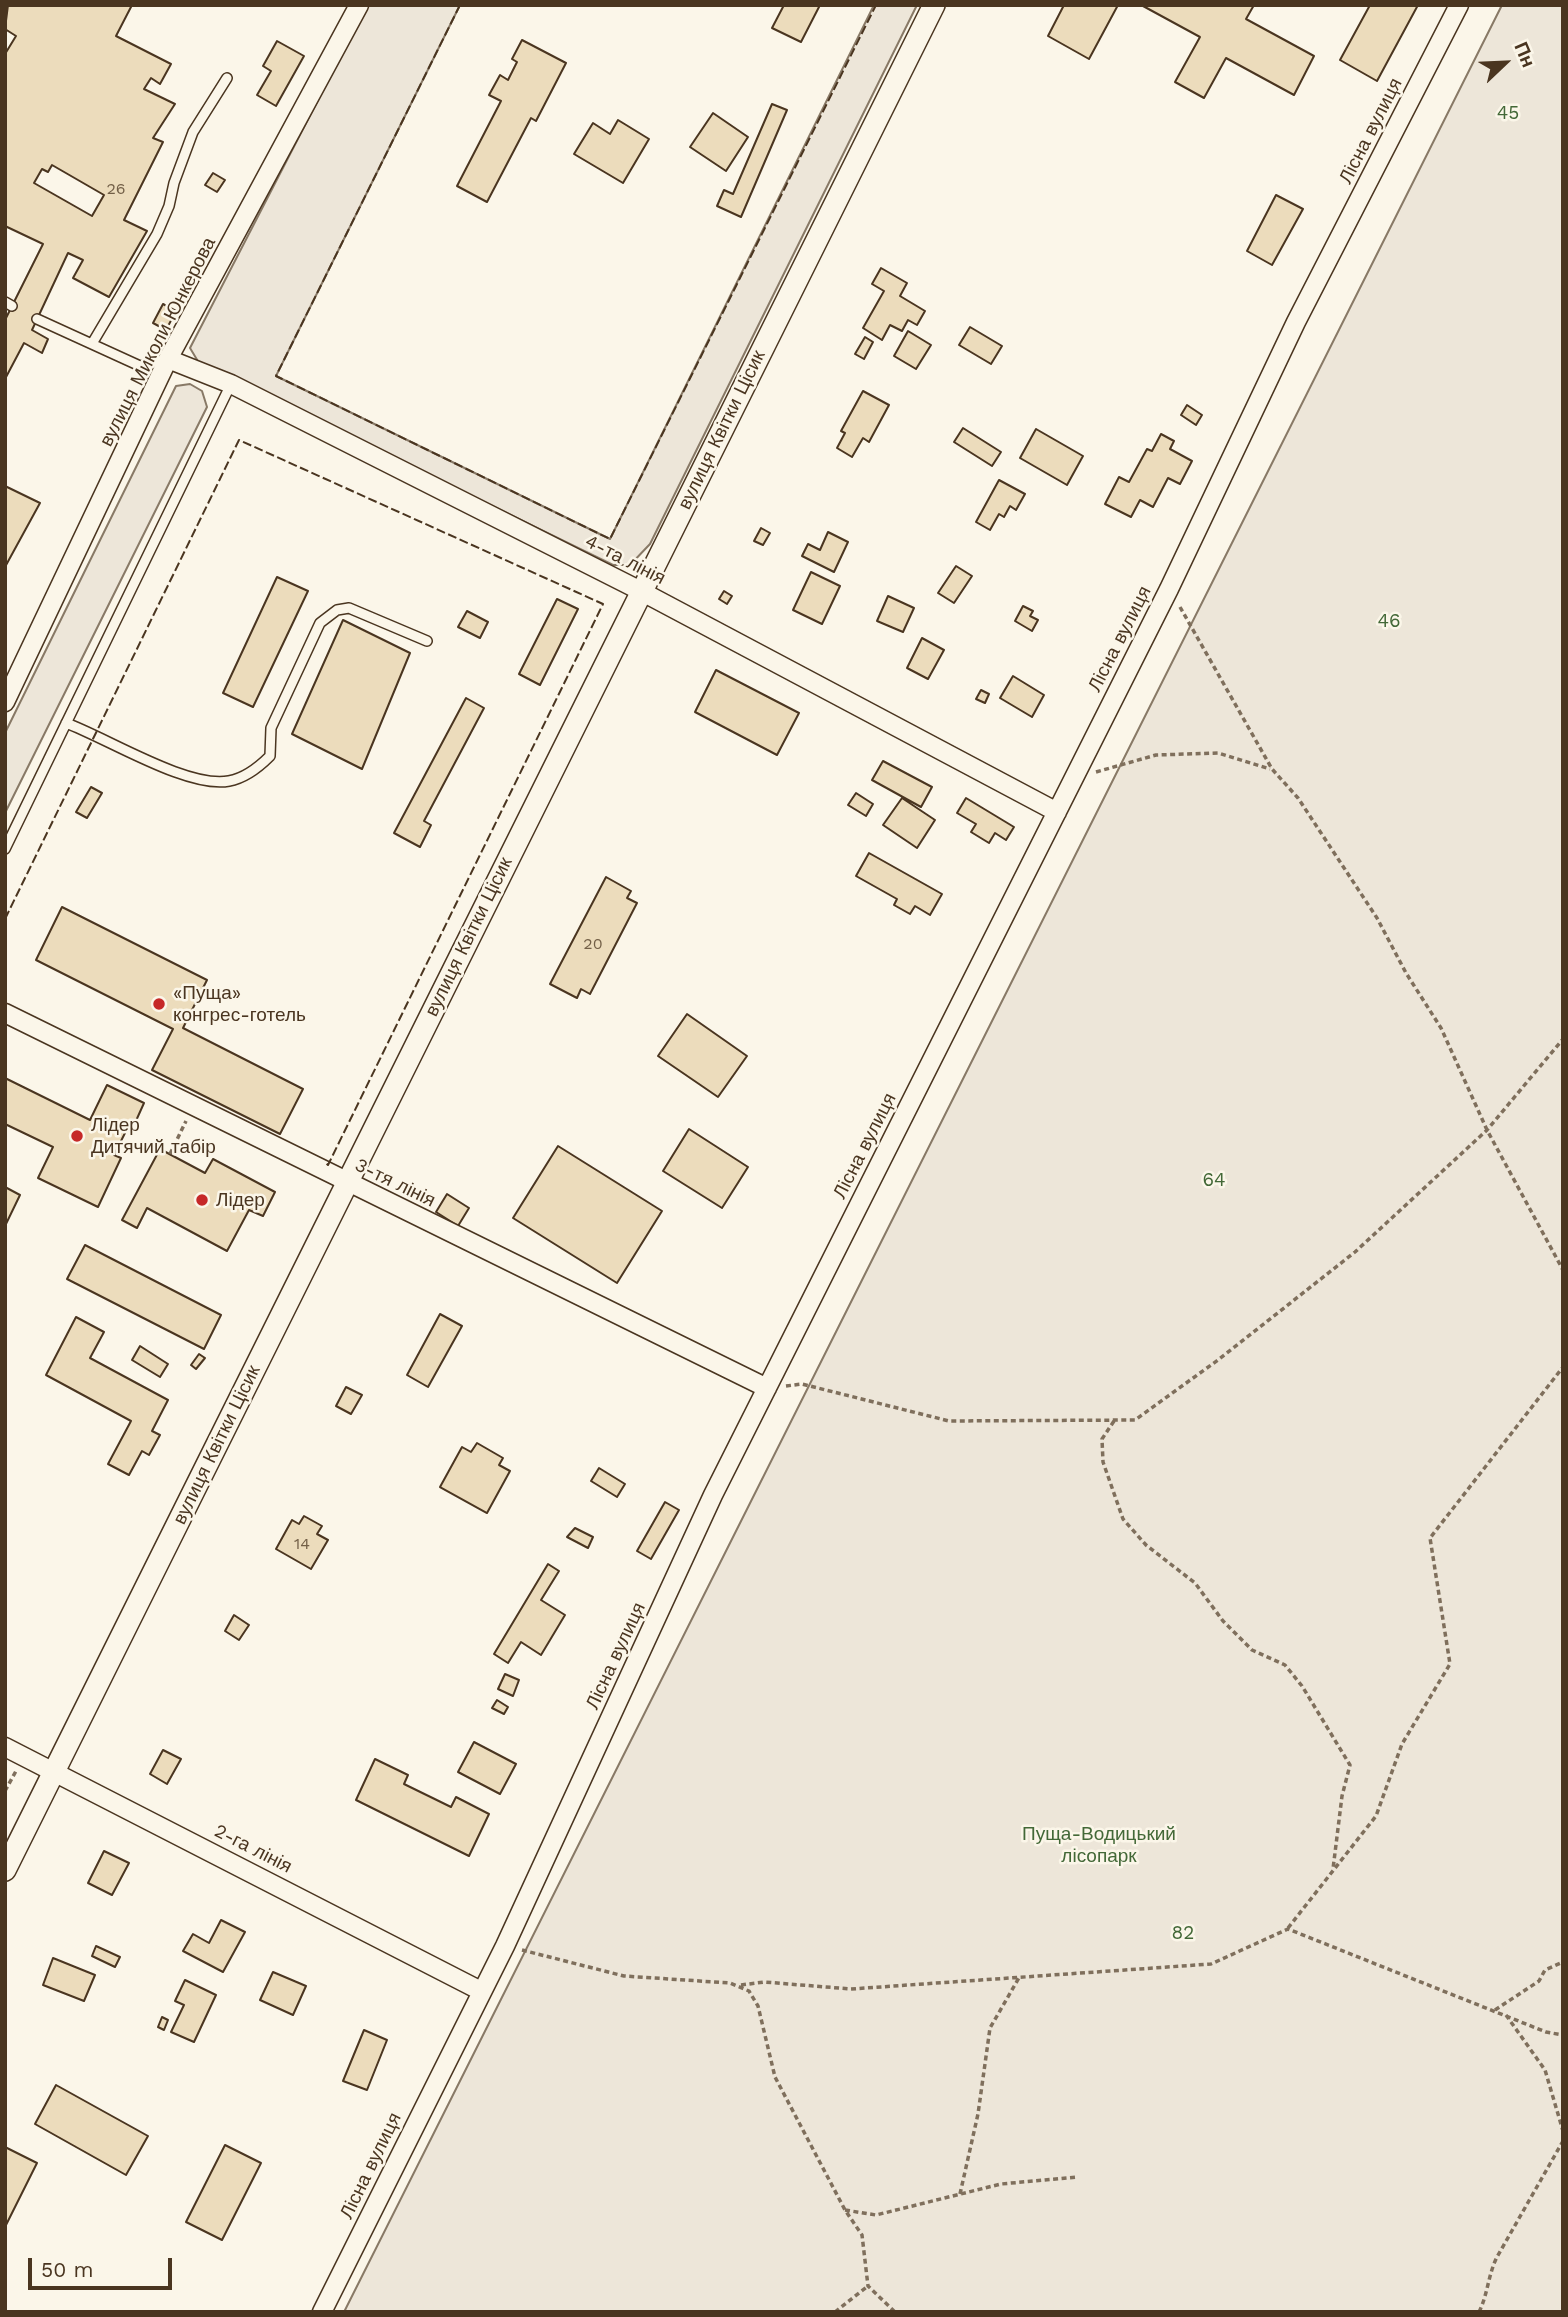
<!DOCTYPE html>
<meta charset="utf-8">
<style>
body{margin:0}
#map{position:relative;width:1568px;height:2317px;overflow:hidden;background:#fbf6e9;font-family:"Work Sans",sans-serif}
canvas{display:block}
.frame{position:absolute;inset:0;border:7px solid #4a3520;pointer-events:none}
.north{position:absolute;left:1470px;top:28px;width:70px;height:70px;-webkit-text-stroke:5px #fbf6e9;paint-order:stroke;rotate:67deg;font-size:19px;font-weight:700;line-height:28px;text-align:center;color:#4a3520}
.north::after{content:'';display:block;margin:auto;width:24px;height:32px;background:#4a3520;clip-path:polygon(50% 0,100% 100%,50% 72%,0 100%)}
.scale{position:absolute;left:28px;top:2258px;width:144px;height:32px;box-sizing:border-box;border:4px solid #4a3520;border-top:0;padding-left:9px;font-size:21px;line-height:24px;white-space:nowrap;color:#4a3520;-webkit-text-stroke:5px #fbf6e9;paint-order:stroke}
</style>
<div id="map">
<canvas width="1568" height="2317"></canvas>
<div class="frame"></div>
<div class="north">Пн</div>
<div class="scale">50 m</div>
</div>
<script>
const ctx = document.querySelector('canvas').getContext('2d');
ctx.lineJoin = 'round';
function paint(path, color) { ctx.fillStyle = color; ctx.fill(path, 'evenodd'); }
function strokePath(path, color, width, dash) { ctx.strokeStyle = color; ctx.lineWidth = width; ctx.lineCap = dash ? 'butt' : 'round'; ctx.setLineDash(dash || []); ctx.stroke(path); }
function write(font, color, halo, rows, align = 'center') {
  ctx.font = font + ' "Work Sans",sans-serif'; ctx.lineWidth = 5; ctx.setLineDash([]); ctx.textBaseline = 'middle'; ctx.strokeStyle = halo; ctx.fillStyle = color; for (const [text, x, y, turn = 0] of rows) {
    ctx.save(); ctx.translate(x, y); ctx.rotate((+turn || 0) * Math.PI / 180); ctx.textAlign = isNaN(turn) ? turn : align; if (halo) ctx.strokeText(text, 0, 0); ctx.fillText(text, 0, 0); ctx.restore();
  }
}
const green = new Path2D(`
 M367,5H460L276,376L610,539L874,5H917L650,544L630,565H613L199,363L190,348Z
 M1502,5H1563V2312H344Z
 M190,384L202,391L207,407L5,813V733L176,386Z`);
paint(green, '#ede6d9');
strokePath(green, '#887966', 2);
const building = new Path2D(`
 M8,5H132L116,36L171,64L160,84L151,78L144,89L175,104L153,138L163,142L124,220L147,231L109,297L73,278L83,260L68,253L32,330L48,339L42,353L24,343L5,379V320L43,244L5,226V54L16,36L5,29ZM52,165L104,195L92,216L34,183L42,169L48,172Z
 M784,5H820L801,42L772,28Z
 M1064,5H1118L1089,59L1048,36Z
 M1254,5L1246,19L1314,56L1294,95L1226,58L1204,98L1175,82L1200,37L1143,6Z
 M1370,5H1418L1377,81L1340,60Z
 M522,40L566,63L536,121L531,118L487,202L457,186L501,101L489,95L500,75L508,80L517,62L512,59Z
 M277,41L304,56L276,106L257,95L271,71L263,66Z
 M772,104L787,110L741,217L717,206L724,190L733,194Z
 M713,113L748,137L726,171L690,147Z
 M618,120L649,139L623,183L574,154L593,123L610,134Z
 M213,173L225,180L217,192L205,185Z
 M1276,195L1303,209L1272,265L1247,251Z
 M881,268L907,283L900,296L925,311L917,325L908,320L902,331L890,325L882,340L863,328L884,291L872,284Z
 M163,304L176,311L166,330L153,323Z
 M970,327L1002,346L991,364L959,345Z
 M908,331L931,345L916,369L894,356Z
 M865,337L873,342L864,359L855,354Z
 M863,391L889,405L869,442L863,438L852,457L837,448L845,433L841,431Z
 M1187,405L1202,415L1196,425L1181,415Z
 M963,428L1001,452L992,466L954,442Z
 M1036,429L1083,456L1067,485L1020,458Z
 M1161,434L1174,441L1170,449L1192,461L1180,484L1168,478L1153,507L1140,500L1131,517L1105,504L1119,477L1129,482L1147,449L1152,451Z
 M999,480L1025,494L1016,510L1010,506L1004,517L999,514L990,530L976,522Z
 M5,486L40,503L5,567Z
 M761,528L770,533L763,545L754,541Z
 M828,532L848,542L834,572L802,556L808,544L820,550Z
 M956,566L972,576L954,603L938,593Z
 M811,572L840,586L822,624L793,610Z
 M277,577L308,591L253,707L223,693Z
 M724,591L732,596L727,604L719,599Z
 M888,596L914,608L903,632L877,621Z
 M557,599L578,609L540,685L519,674Z
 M1023,606L1033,611L1030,616L1038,620L1032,631L1015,621Z
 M467,611L488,622L480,638L458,627Z
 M343,620L410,653L362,769L292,734Z
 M922,638L944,650L928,679L907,668Z
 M716,670L799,713L777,755L695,712Z
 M1013,676L1044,695L1032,717L1000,698Z
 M981,690L989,694L985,703L976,699Z
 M466,698L484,708L424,821L431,825L420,847L394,833Z
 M883,761L932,787L921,807L872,780Z
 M91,787L102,793L87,818L76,812Z
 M856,793L873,804L866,816L848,805Z
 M902,798L935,820L917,848L883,825Z
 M966,798L1014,827L1006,840L995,833L989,843L971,832L976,824L957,813Z
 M869,853L942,894L930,915L915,906L910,914L894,905L897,899L856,876Z
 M606,877L631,891L627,898L637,903L590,994L581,989L577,998L550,984Z
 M62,907L207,980L183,1028L303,1089L280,1134L152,1070L173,1029L36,960Z
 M687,1014L747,1056L718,1097L658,1056Z
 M5,1078L90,1120L107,1085L144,1103L135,1123L131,1121L114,1155L121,1158L98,1207L38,1178L53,1147L5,1124Z
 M689,1129L748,1167L722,1208L663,1171Z
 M558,1146L662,1211L617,1283L513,1218Z
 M160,1149L205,1173L213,1159L275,1192L263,1216L249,1210L227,1251L147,1208L137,1228L122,1220Z
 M5,1187L20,1195L5,1226Z
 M447,1194L469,1208L458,1226L436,1212Z
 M85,1245L221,1315L204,1349L67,1279Z
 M440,1314L462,1326L428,1387L407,1375Z
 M76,1317L104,1332L90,1358L168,1400L152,1431L160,1435L149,1455L142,1451L129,1475L108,1464L131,1421L46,1375Z
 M140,1346L168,1364L160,1377L132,1360Z
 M199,1354L205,1358L196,1369L191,1365Z
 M346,1387L362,1395L351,1414L336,1406Z
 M477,1443L503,1458L499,1465L510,1471L487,1513L440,1487L462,1447L471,1452Z
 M599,1468L625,1484L617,1497L591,1481Z
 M665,1502L679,1510L651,1559L637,1551Z
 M304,1516L322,1526L317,1534L328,1540L311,1569L276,1549L292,1520L299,1524Z
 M575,1528L593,1537L588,1548L567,1537Z
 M548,1564L559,1571L541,1600L565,1615L541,1655L521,1642L508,1663L494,1654Z
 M234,1615L249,1625L239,1640L225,1631Z
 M505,1674L519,1680L513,1696L498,1689Z
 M497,1700L508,1707L504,1714L492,1708Z
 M474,1742L516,1764L500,1794L458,1772Z
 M163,1750L181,1759L167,1784L150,1774Z
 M375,1759L408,1775L404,1784L451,1807L456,1797L489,1814L469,1856L356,1800Z
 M104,1851L129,1863L112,1895L88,1883Z
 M221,1920L245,1932L223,1972L183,1951L193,1934L209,1943Z
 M96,1946L120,1957L115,1967L92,1956Z
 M53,1958L95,1975L84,2001L43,1985Z
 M273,1972L306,1986L293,2015L260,2000Z
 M185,1980L216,1995L194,2042L171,2032L184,2005L175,2001Z
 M162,2017L168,2020L164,2030L158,2027Z
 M364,2030L387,2040L367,2090L343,2081Z
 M56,2085L148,2136L126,2175L35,2124Z
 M225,2145L261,2163L222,2240L186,2222Z
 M5,2147L37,2163L5,2227Z`);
paint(building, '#ecdcbc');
strokePath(building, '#4a3520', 2);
const service = new Path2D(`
 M5,302L12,306
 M37,319L140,366L167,359
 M93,342L157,234L169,206L174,183L193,132L227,78
 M66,723C107,738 188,789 229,781C246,778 259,767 270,756L271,728L320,623L337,610L349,608L427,641
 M5,849L231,384`);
const minor = new Path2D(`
 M168,359L231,384L633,587L1057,812
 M5,702L168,359L359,5
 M5,1013L767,1388
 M5,1747L481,1991
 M322,2312L505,1946L713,1495L1169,589L1296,322L1459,5`);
const tertiary = new Path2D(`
 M5,1870L934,5`);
strokePath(service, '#4a3520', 12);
strokePath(minor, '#4a3520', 21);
strokePath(tertiary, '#4a3520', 24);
strokePath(new Path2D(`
 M1180,607L1272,769L1298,798L1377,918L1406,973L1441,1028L1487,1130L1563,1270
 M1096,772L1156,755L1218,753L1270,769
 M170,1154L186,1121
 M786,1386L802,1384L949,1421L1135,1420L1218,1360L1355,1252L1487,1130L1563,1039
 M1114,1421L1102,1439L1103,1462L1123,1519L1146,1545L1195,1583L1223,1621L1252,1650L1285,1665L1302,1686L1350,1765L1342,1796L1333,1869
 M5,1791L16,1771
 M1288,1928L1376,1816L1402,1744L1450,1664L1430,1538L1563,1367
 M522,1950L624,1976L730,1983L749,1991L758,2006L775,2077L845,2210L862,2235L868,2286L895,2312
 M741,1985L764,1982L851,1989L1211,1964L1288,1929L1546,2032L1563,2035
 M1495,2010L1539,1981L1545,1970L1563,1962
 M1506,2015L1545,2070L1563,2131
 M960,2194L978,2114L990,2028L1020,1976
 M845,2210L876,2215L1001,2184L1077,2177
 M835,2312L868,2286
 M1479,2312C1488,2294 1488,2275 1497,2257L1563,2141`), '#7f6f5c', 3.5, [5, 3.5]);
strokePath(service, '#fbf6e9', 9);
strokePath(minor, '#fbf6e9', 18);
strokePath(tertiary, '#fbf6e9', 21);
strokePath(new Path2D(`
 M460,5L276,376L610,539L876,5
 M5,919L239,440L603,604L328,1165L326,1163`), '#4a3520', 2, [9, 3.5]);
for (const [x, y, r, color] of [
 [159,1004,7,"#c62828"],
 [77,1136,7,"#c62828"],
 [202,1200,7,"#c62828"]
]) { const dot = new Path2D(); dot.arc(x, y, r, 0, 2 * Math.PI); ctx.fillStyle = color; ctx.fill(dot); strokePath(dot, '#fbf6e9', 2.5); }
write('16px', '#725f47', null, [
 ["26",116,189],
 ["20",593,944],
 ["14",302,1544]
]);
write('19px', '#436837', '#fbf6e9', [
 ["45",1508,113],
 ["46",1389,621],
 ["64",1214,1180],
 ["Пуща-Водицький",1099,1834],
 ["лісопарк",1099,1856],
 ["82",1183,1933]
]);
write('19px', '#4a3520', '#fbf6e9', [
 ["Лісна вулиця",1371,131,-63],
 ["вулиця Миколи Юнкерова",158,342,-63],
 ["вулиця Квітки Цісик",722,430,-64],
 ["4-та лінія",625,560,27],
 ["Лісна вулиця",1120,639,-63],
 ["вулиця Квітки Цісик",469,937,-64],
 ["Лісна вулиця",865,1146,-63],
 ["3-тя лінія",395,1183,26],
 ["вулиця Квітки Цісик",217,1445,-64],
 ["Лісна вулиця",616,1656,-65],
 ["2-га лінія",253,1849,27],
 ["Лісна вулиця",371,2166,-64]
]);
write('19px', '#4a3520', '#fbf6e9', [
 ["«Пуща»",173,993],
 ["конгрес-готель",173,1015],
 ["Лідер",91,1125],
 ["Дитячий табір",91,1147],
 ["Лідер",216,1200]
], 'left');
</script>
